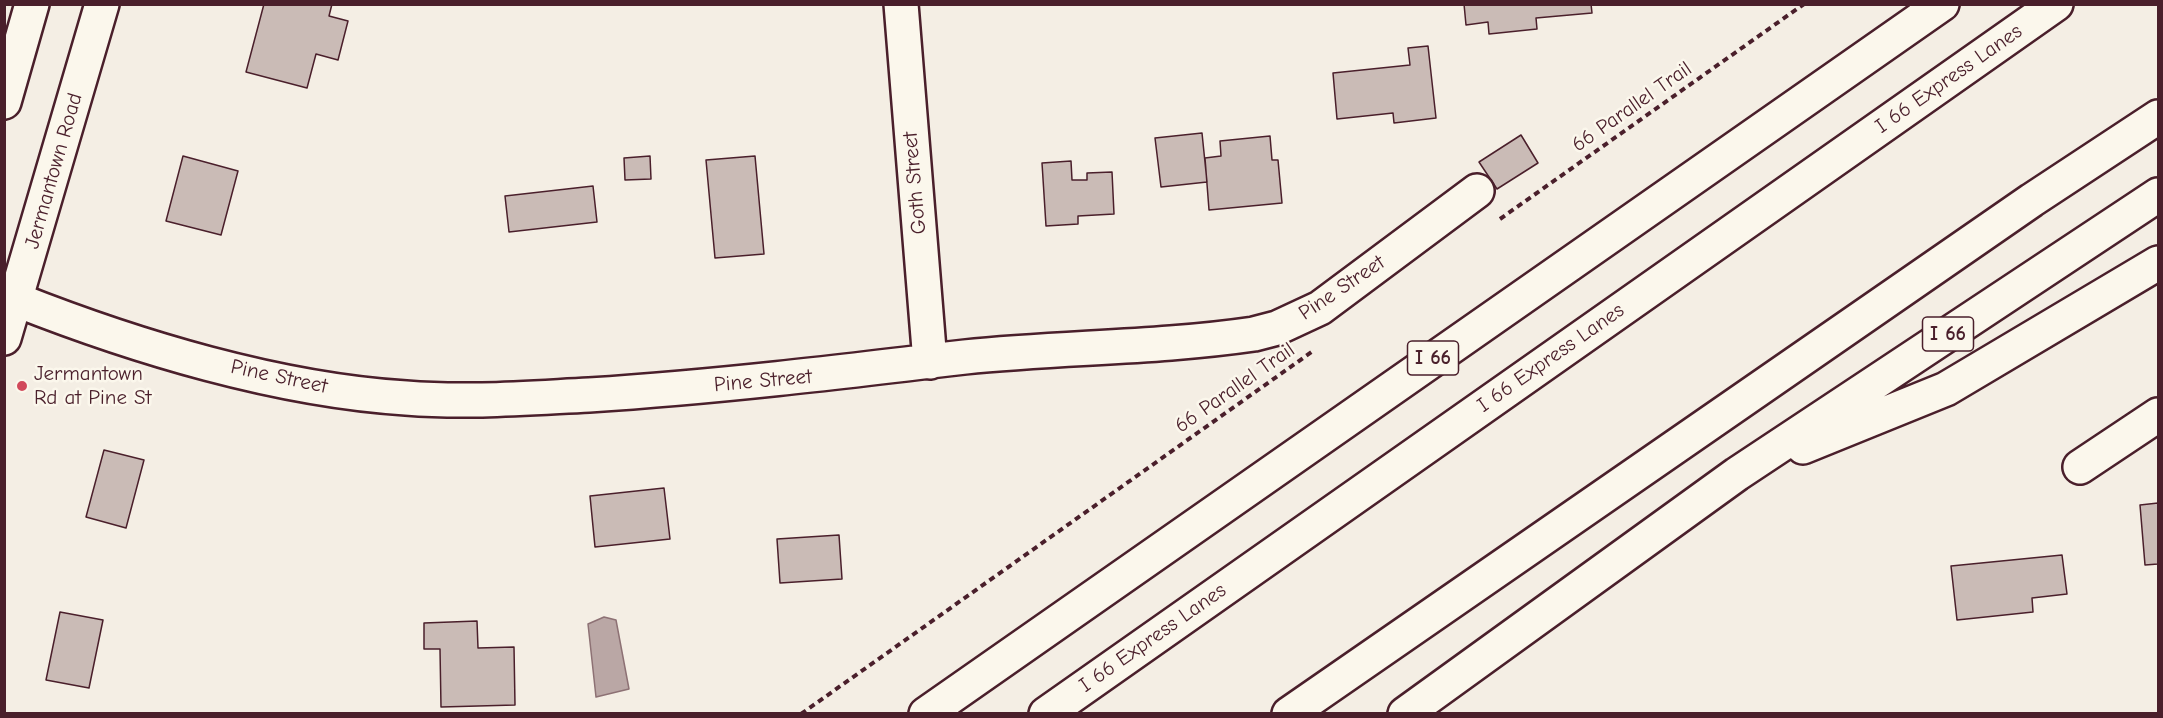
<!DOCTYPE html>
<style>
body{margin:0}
#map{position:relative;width:2163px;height:718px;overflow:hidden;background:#f4eee4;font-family:"Comic Neue",sans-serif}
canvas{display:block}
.frame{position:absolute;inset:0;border:6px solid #4a1f2b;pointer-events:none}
</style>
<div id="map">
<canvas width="2163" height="718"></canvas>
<div class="frame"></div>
</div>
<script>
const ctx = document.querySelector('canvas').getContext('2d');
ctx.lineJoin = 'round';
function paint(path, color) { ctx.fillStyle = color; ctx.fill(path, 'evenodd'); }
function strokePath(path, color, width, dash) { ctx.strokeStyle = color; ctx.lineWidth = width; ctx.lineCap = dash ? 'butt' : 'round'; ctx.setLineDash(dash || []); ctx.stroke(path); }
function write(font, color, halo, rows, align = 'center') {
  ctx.font = font + ' "Comic Neue",sans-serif'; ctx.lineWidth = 5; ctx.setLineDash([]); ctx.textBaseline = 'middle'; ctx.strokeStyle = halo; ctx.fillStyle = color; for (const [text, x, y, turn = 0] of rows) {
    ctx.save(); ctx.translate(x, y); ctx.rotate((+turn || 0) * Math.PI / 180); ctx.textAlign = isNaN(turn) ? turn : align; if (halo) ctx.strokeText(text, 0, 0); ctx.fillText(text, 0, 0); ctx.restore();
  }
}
const water = new Path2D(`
 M604,617L616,620L629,689L596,697L588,624Z`);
paint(water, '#baa7a5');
strokePath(water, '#8d7174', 1.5);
const building = new Path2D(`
 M264,4H332L329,16L348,21L338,60L316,54L307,88L246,72Z
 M1464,4H1591L1592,13L1536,18L1537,29L1489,34L1488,22L1466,25Z
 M1428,46L1436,118L1394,123L1393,113L1337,119L1333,73L1410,65L1408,48Z
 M1202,133L1207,182L1161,187L1155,138Z
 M1521,135L1538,163L1497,189L1479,162Z
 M1270,136L1272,160H1278L1282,203L1209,210L1205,158L1221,156L1220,141Z
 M183,156L238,171L221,235L166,221Z
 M650,156L651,179L625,180L624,158Z
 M755,156L764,254L715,258L706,160Z
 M1071,161L1072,180H1087V173L1112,172L1114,214L1078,216V224L1046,226L1042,163Z
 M593,186L597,222L509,232L505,196Z
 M104,450L144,460L126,528L86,517Z
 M664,488L670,539L595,547L590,496Z
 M2158,503V564L2145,565L2140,505Z
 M839,535L842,579L780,583L777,539Z
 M2062,555L2067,594L2032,598L2033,612L1957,620L1951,566Z
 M60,612L103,620L89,688L46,680Z
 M477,621L478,648L514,647L515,705L441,707L440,649H424V623Z`);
paint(building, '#cabbb6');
strokePath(building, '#4a1f2b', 1.5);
const minor = new Path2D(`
 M901,4L930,362
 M17,300C136,347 278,390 406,398C467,403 528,398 589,395C715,387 840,372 965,357C1061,347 1158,348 1254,334L1277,328L1320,308L1477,191
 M2080,467L2158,415`);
const secondary = new Path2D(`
 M4,102L32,4
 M4,338L102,4`);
const motorway = new Path2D(`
 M1803,447L1946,389L2158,263
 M926,714L1942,4
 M1046,714L2056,4
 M1289,714L2032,200L2158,117
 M1405,714L1737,474L2158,195`);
strokePath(minor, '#4a1f2b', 38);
strokePath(secondary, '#4a1f2b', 38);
strokePath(motorway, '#4a1f2b', 38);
strokePath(new Path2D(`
 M1500,219L1804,4
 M801,714L1313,351`), '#4a1f2b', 4, [6, 4.5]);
strokePath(minor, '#fbf7ec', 33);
strokePath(secondary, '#fbf7ec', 33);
strokePath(motorway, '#fbf7ec', 33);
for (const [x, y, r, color] of [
 [22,386,6,"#d1495b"]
]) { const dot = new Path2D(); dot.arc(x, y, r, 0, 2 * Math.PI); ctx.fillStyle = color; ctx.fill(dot); strokePath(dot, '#fbf7ec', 2); }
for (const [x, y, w] of [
 [1948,334,51],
 [1433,358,51]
]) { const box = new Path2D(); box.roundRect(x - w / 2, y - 17, w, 34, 4.5); ctx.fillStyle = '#fbf7ec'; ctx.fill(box); strokePath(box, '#4a1f2b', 1.5); }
write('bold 20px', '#4a1f2b', null, [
 ["I 66",1948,334],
 ["I 66",1433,358]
]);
write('21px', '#4a1f2b', '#fbf7ec', [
 ["I 66 Express Lanes",1949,79,-35],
 ["66 Parallel Trail",1632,107,-35],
 ["Jermantown Road",54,171,-74],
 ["Goth Street",915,183,-95],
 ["Pine Street",1342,288,-34],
 ["I 66 Express Lanes",1551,358,-35],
 ["Pine Street",279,377,12],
 ["Pine Street",763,381,-5],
 ["66 Parallel Trail",1235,388,-35],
 ["I 66 Express Lanes",1153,638,-35]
]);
write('21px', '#4a1f2b', '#fbf7ec', [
 ["Jermantown",34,374],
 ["Rd at Pine St",34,398]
], 'left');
</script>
